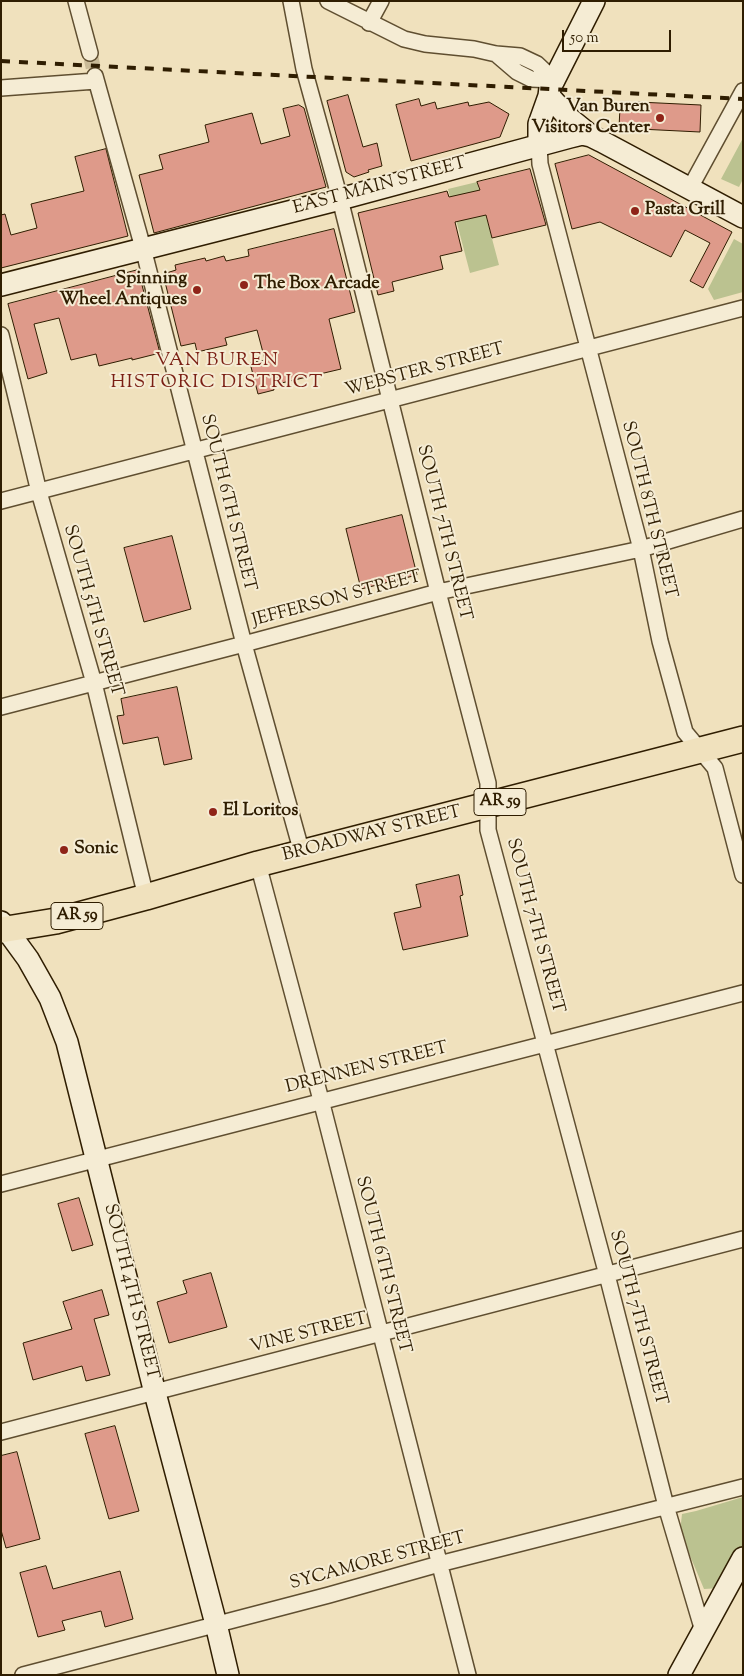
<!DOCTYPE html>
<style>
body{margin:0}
#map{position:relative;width:744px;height:1676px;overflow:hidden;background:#f0e1bd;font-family:"Sorts Mill Goudy",serif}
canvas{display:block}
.frame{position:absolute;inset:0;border:2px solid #2f1d01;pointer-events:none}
.scale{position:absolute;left:562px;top:30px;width:109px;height:22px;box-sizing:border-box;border:2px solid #2f1d01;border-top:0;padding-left:6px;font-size:15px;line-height:18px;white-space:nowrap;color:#2f1d01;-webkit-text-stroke:4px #f5ecd4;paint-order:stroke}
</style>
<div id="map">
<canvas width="744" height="1676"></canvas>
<div class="frame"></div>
<div class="scale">50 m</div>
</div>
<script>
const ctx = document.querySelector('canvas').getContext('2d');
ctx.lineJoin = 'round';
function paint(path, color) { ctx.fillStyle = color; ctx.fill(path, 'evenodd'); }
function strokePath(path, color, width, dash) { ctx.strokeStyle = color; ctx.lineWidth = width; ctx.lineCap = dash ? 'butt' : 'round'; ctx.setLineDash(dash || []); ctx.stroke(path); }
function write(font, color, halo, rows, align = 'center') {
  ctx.font = font + ' "Sorts Mill Goudy",serif'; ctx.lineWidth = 4; ctx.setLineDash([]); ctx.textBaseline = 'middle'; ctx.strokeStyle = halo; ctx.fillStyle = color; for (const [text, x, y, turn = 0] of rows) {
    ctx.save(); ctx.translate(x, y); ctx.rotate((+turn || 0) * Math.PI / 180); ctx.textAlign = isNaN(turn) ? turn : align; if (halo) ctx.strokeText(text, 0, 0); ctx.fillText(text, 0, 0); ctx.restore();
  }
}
paint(new Path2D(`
 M743,138V179L739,187L721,179Z
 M477,182L499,265L470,273L448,189Z
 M734,239L743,244V292L714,300L708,289Z
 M743,1497V1548L721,1588L704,1589L680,1532L682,1514L696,1511Z`), '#bbc290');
const building = new Path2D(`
 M348,95L363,147L377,143L382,166L368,170L369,172L354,177L346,172L327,101Z
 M419,99L421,106L435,102L437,109L468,102L469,106L489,102L509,114L500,137L411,161L396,105Z
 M638,102L701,105L700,132L619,128L620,107L638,108Z
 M299,105L304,108L326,187L154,233L139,175L163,169L159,155L209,142L205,125L252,113L261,144L290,136L283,109Z
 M106,149L128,236L1,268V215L5,214L11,235L37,228L31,204L84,191L75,157Z
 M589,155L732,232L703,288L690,281L710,243L685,230L671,257L600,222L572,229L555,164Z
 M530,169L546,225L492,238L486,215L455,222L462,251L440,256L443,269L392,282L394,291L378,295L358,213L447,191L449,197L480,190L477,182Z
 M334,229L355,312L329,319L341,369L273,385L274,390L258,394L250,363L265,360L257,330L225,338L227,345L197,352L195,343L181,346L163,274L176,270L175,265L205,258L206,261L224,256L226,261L249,256L248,250Z
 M138,270L160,353L132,360V358L99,366L96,354L71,360L59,318L34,324L47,373L28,379L8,304Z
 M402,515L417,575L361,589L346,529Z
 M172,536L191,609L144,622L124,548Z
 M177,687L192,759L164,765L158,737L123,744L117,716L124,715L121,699Z
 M459,875L463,895L460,896L468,936L403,950L394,913L421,907L416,885Z
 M79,1198L93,1245L72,1251L58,1204Z
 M211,1273L227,1327L169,1343L157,1302L187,1293L183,1281Z
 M102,1290L109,1315L94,1319L110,1375L86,1381L82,1366L33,1380L23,1343L72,1329L63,1302Z
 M115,1426L139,1511L109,1519L85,1434Z
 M17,1452L40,1539L6,1548L1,1530V1456Z
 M46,1566L53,1589L120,1571L133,1619L105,1627L101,1611L62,1621L65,1630L38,1637L20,1573Z`);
paint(building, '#de9a8a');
strokePath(building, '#2f1d01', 1);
strokePath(new Path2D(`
 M90,53L95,76`), '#c9ba97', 15, [15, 8]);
const street = new Path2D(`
 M76,1L90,53
 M291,1L304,69L340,199L438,592L488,783V830L607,1275L666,1506L703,1631
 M328,1L404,39L425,44L474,49L496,54L520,56L537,64L554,80
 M369,23L381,1
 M496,54L517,72L531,79L554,80
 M95,76L143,248L244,644L302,853
 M1,88L96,81
 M539,144L540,164L641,549L660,641L685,732L715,768L743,875
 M690,188L743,91
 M1,335L39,492L94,683L146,897
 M1,501L743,308
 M1,707L244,644L438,592L641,549L743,519
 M258,864L321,1100L468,1675
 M1,1184L743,993
 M1,1432L743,1239
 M23,1675L329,1595L439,1564L743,1487`);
const secondary = new Path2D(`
 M549,96L570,119L591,136
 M539,144V124L549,96L550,88L594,1
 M1,285L340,199L570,137L582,134L591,136L601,141L743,217
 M1,922L28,959L50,998L67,1042L155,1393L216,1624L228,1675
 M679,1675L743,1558`);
const primary = new Path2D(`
 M1,930L56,921L146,897L258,864L743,739`);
strokePath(street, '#5f4e30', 18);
strokePath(secondary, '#2f1d01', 24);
strokePath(primary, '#2f1d01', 28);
strokePath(street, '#f5ecd4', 15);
strokePath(secondary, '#f5ecd4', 21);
strokePath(primary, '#f0e1bd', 25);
strokePath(new Path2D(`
 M1,61L743,99`), '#2f1d01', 4, [9, 9]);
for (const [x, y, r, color] of [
 [660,118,5,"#8f2418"],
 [635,211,5,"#8f2418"],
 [244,285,5,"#8f2418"],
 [197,290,5,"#8f2418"],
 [213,812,5,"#8f2418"],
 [64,850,5,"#8f2418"]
]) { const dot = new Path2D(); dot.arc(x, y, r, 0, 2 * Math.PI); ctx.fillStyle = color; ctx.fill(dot); strokePath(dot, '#f5ecd4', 2); }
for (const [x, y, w] of [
 [500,802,52],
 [77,916,52]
]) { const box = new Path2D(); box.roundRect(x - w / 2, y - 13.5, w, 27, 4); ctx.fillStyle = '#f5ecd4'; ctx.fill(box); strokePath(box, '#2f1d01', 1); }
write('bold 16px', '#2f1d01', null, [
 ["AR 59",500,802],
 ["AR 59",77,916]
]);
write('bold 18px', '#2f1d01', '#f5ecd4', [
 ["Van Buren",650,108,"right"],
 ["Visitors Center",650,129,"right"],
 ["Pasta Grill",645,211],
 ["Spinning",187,280,"right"],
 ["Wheel Antiques",187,301,"right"],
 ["The Box Arcade",254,285],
 ["El Loritos",223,812],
 ["Sonic",74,850]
], 'left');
write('18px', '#2f1d01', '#f5ecd4', [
 ["EAST MAIN STREET",380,187,-15],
 ["WEBSTER STREET",425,371,-15],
 ["SOUTH 6TH STREET",227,503,76],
 ["SOUTH 8TH STREET",648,510,76],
 ["SOUTH 7TH STREET",443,533,76],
 ["JEFFERSON STREET",337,600,-15],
 ["SOUTH 5TH STREET",92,611,74],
 ["BROADWAY STREET",372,835,-14],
 ["SOUTH 7TH STREET",534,926,75],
 ["DRENNEN STREET",367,1069,-14],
 ["SOUTH 6TH STREET",382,1265,76],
 ["SOUTH 4TH STREET",130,1292,76],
 ["SOUTH 7TH STREET",637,1318,75],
 ["VINE STREET",309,1334,-14],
 ["SYCAMORE STREET",378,1562,-15]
]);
ctx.letterSpacing = '1px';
write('19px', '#7a1f14', '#f5ecd4', [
 ["VAN BUREN",217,362],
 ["HISTORIC DISTRICT",217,384]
]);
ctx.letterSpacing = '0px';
</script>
